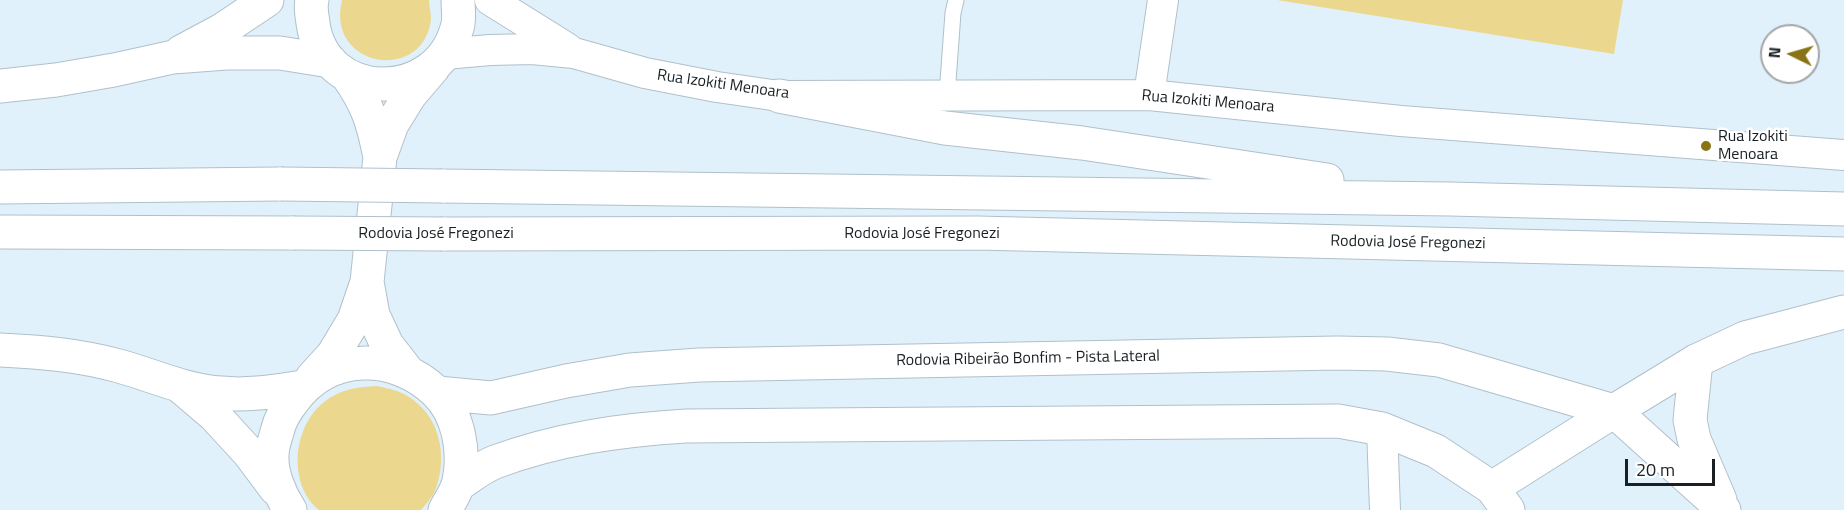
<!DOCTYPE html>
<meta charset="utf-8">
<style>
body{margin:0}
#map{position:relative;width:1844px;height:510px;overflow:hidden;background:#e1f1fc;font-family:"Titillium Web",sans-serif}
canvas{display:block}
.north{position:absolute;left:1760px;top:24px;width:60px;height:60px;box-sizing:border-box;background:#fff;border:2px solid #a3a5a7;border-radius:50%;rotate:275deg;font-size:16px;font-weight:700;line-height:24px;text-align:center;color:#191f23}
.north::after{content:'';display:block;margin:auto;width:21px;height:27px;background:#887315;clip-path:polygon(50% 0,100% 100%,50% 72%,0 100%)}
.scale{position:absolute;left:1625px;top:459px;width:90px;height:27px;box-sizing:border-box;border:3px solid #191f23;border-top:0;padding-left:8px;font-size:18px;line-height:21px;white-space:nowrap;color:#191f23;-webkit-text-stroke:4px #fff;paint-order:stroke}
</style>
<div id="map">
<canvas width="1844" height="510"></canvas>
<div class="north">N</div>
<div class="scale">20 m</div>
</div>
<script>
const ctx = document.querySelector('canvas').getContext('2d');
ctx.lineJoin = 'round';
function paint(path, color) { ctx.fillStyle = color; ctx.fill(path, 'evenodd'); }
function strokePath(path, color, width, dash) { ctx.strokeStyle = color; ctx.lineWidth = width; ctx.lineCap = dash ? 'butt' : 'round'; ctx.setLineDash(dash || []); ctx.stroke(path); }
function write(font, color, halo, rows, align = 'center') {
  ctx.font = font + ' "Titillium Web",sans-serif'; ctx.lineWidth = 5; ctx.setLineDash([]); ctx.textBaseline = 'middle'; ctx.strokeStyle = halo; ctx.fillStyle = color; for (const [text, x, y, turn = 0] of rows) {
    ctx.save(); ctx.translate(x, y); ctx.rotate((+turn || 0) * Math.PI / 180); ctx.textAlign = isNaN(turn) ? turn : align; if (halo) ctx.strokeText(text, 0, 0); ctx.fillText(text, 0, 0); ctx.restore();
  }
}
paint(new Path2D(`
 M342,0H429C429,6 431,13 431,19C424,84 325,68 342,0Z
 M1277,0H1623L1614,54Z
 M377,386C386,388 396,390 404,394C440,413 449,456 435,491C432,498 426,504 421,510H319C287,484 293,426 324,402C340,389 358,387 377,386Z`), '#ebd88e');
const lane = new Path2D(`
 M947,95L953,13L956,0`);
const street = new Path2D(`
 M490,0L567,48
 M445,54L490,50L532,49L574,53L645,73L717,87L779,96L1149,95L1401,121L1844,155
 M1149,95L1163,0
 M1382,429L1385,510`);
const secondary = new Path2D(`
 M312,0C310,8 312,15 313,23C323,102 436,105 457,28C460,20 458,9 458,0
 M181,52L222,30L267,0
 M347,75C368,105 373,122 380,157
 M0,86L56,80L114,70L173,57L226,53H280L330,61
 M367,282L373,315L387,345L408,372
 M0,350C41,352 79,355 119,366C152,375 186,391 221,393C249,396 276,391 303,387
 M1696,361L1690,420L1694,439L1720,500
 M312,378L333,355L354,320L367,282L380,157L392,124L410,95L433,68
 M181,387L215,416L249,453L276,489
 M437,393L491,398L566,381L630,370L699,365L1337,353L1387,354L1439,360L1614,411L1724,510
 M459,484C470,477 482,467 495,462C557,439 620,430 686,426L1338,421L1382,429L1436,451L1492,488L1508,510
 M1492,488L1614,411
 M290,510C280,495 271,473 272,455C272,447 275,439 277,432C280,419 285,411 293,401C329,352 394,352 436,392C459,414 465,452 459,481C457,491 450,501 445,510`);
const highway = new Path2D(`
 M779,96L945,128L1082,143L1327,180
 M442,186L1450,199L1844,209
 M0,187L281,184
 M0,232L293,233
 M443,234L977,233L1844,254
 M1614,411L1696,361L1745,338L1844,312`);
strokePath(lane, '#b0c0ca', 17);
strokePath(street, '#b0c0ca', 32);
strokePath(secondary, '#b0c0ca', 35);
strokePath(highway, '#b0c0ca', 35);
strokePath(lane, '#fff', 15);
strokePath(street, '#fff', 30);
strokePath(secondary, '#fff', 33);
strokePath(highway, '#fff', 33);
const highwayBridge = new Path2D(`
 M281,184L442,186
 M293,233L443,234`);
strokePath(highwayBridge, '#b0c0ca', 35, []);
strokePath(highwayBridge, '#fff', 33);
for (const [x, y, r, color] of [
 [1706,146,6,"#887315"]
]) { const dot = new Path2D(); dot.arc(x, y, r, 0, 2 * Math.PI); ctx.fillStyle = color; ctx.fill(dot); strokePath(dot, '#fff', 2); }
write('16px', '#191f23', '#fff', [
 ["Rua Izokiti Menoara",723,85,8],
 ["Rua Izokiti Menoara",1208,102,5],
 ["Rodovia José Fregonezi",436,234],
 ["Rodovia José Fregonezi",922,234],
 ["Rodovia José Fregonezi",1408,243,1],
 ["Rodovia Ribeirão Bonfim - Pista Lateral",1028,359,-1]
]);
write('16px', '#191f23', '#fff', [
 ["Rua Izokiti",1718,137],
 ["Menoara",1718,155]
], 'left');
</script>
